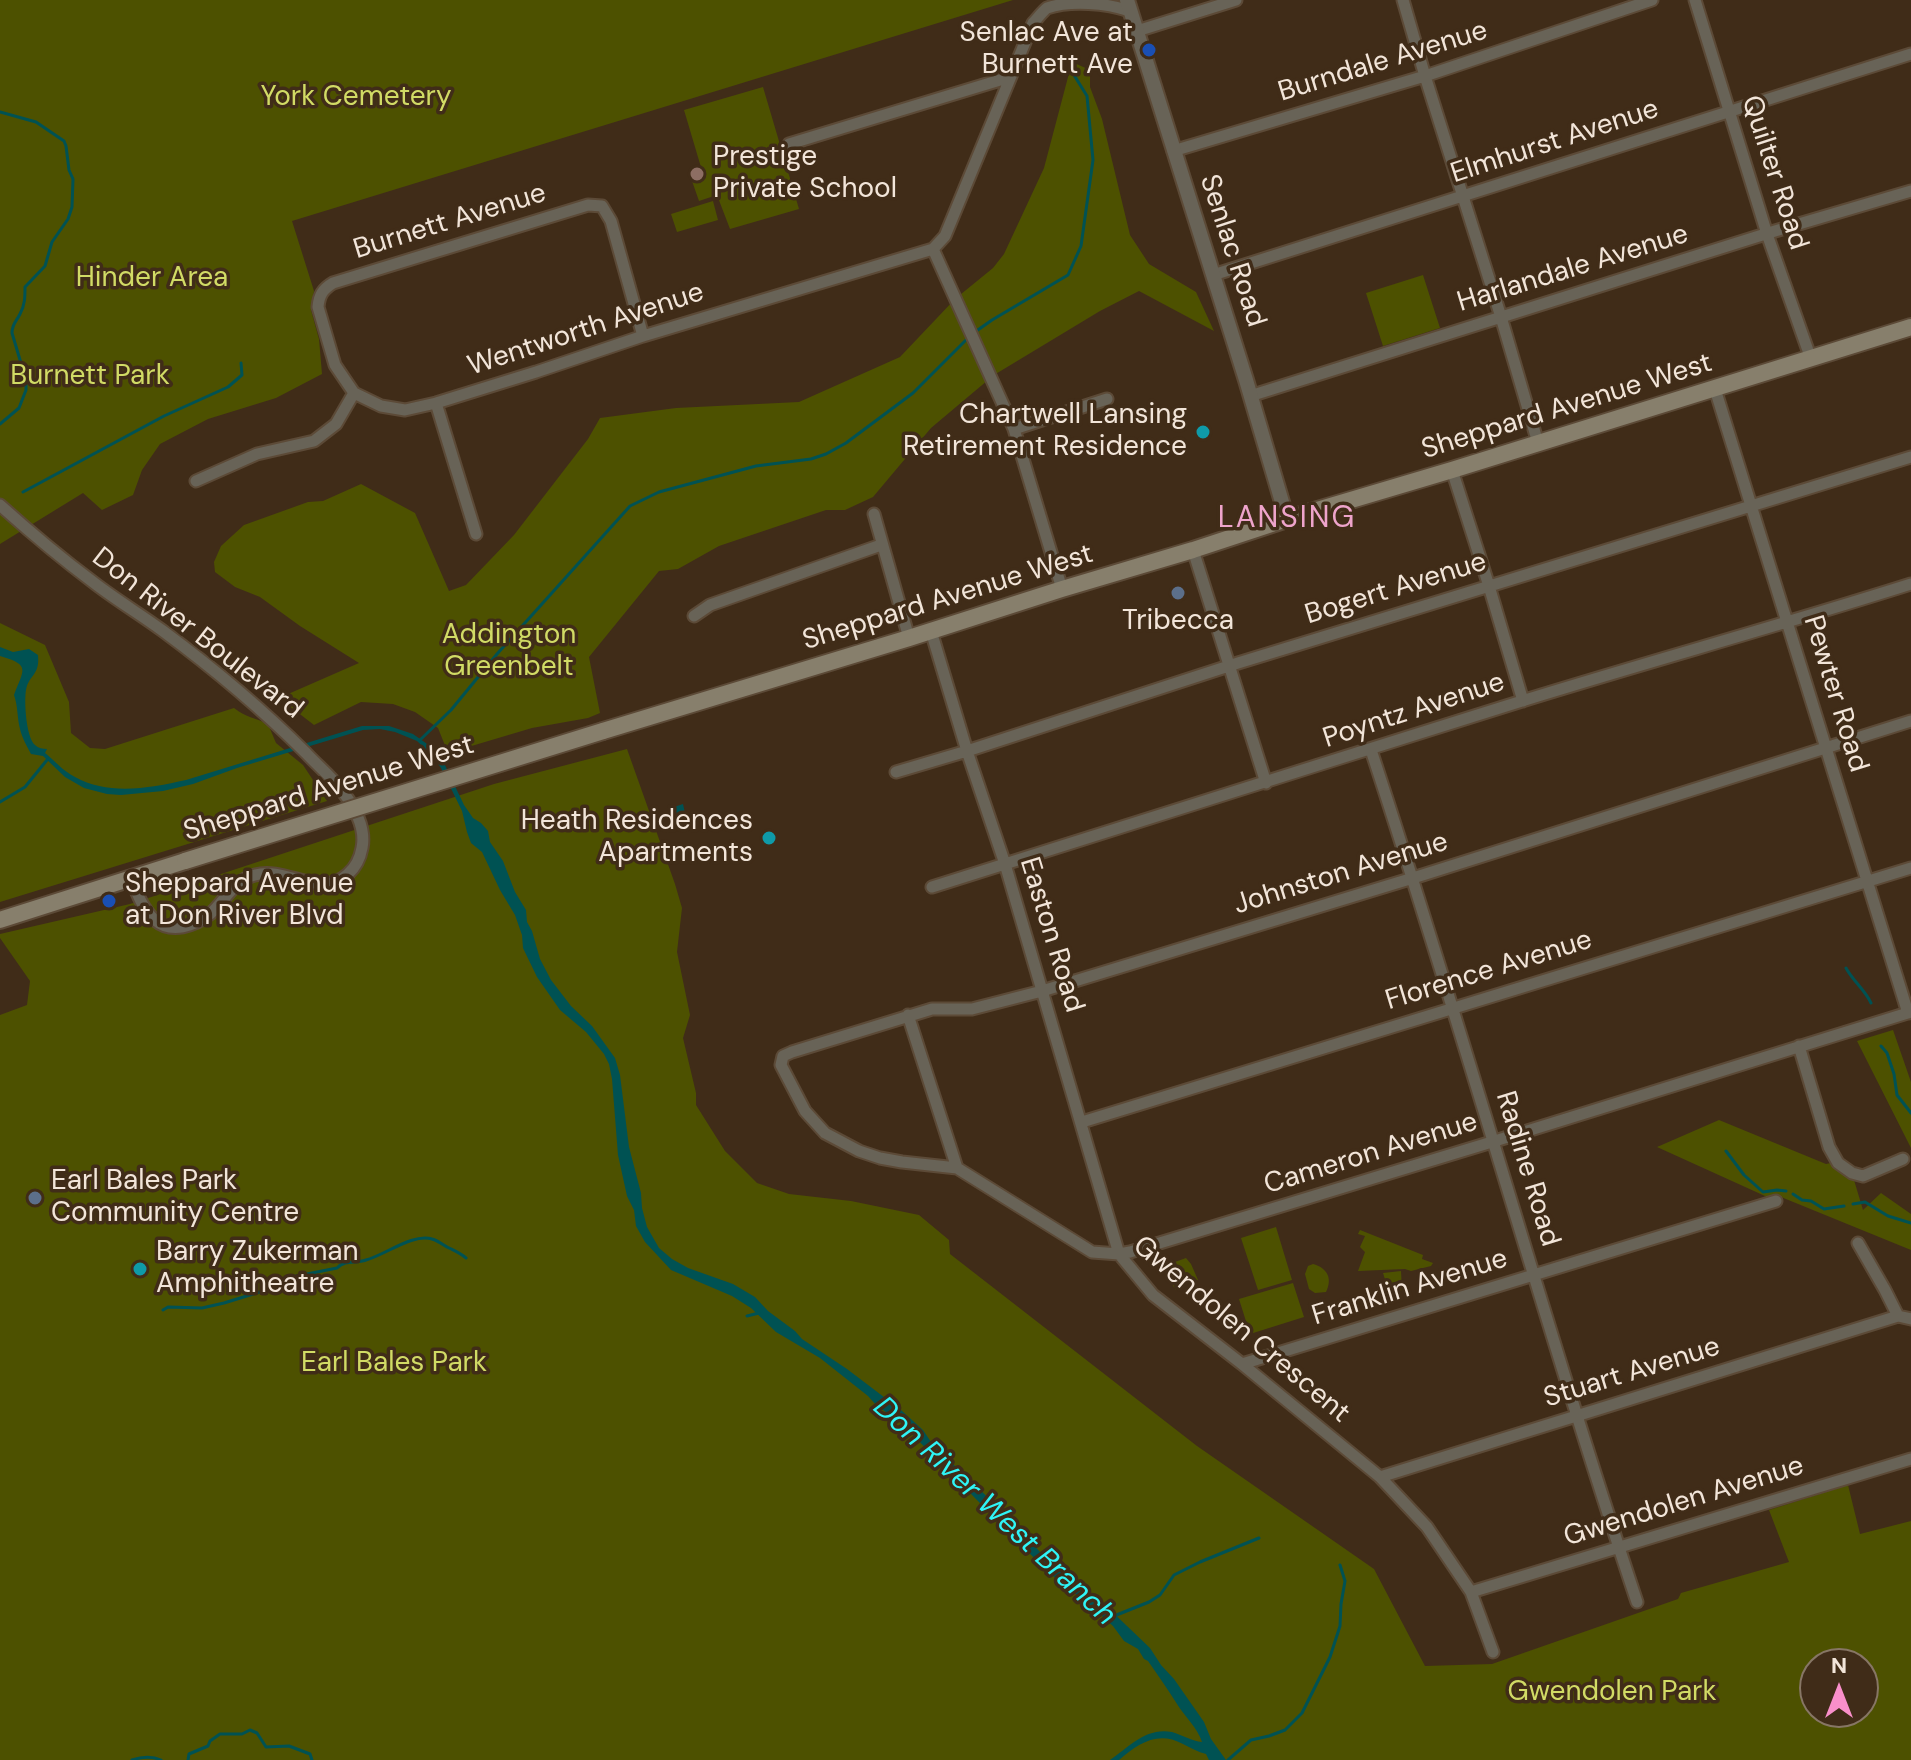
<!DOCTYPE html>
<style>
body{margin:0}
#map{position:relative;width:1911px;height:1760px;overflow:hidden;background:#402c18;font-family:"DM Sans",sans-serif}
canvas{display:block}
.north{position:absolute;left:1799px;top:1648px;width:80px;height:80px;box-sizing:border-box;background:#402c18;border:2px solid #877665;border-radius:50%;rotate:0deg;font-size:22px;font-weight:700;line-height:32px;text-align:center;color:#f2e5d9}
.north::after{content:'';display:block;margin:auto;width:28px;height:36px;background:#f98fca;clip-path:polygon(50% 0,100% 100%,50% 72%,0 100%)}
</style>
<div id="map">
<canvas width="1911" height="1760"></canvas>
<div class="north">N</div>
</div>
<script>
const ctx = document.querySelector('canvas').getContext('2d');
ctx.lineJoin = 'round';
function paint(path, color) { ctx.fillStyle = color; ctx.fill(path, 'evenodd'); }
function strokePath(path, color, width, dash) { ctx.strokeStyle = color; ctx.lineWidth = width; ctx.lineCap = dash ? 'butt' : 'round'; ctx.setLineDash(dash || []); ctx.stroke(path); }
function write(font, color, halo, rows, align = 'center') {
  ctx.font = font + ' "DM Sans",sans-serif'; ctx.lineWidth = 7; ctx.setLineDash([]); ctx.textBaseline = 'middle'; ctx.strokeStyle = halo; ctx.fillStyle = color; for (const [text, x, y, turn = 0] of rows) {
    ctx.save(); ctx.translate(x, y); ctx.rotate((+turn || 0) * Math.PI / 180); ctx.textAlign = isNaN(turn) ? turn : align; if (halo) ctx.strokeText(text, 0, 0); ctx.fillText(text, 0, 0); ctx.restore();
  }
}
paint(new Path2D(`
 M0,0H1013L292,221L314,291L311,310L319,339L322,374L276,398L208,419L160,444L142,470L133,495L102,510L83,493L0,544Z
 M1072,62L1090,70V87L1102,119L1130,235L1149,264L1196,292L1214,331L1139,291L1100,311L994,375L931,428L873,497L845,510H826L719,546L678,569L659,571L589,657L600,713L588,718L532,728L448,753L438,728L415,712L393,704L361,702L314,725L279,698L359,663L300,626L260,597L235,587L215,572L214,562L221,546L244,525L308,502L323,501L361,484L415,513L449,591L466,585L514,535L588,439L600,418L676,408L799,402L900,357L955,299L993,268L1004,254L1044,168Z
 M763,87L799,209L730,229L717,195L699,201L692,181L703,174L684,110Z
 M713,201L718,220L677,232L671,214Z
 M1423,275L1440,328L1383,346L1366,293Z
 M0,623L45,645L69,702L71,733L90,748L105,749L234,708C245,717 256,718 268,724L276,743L303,765L327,801L0,902Z
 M627,749L675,884L682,908L677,952L690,1015L683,1038L696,1093V1105L725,1151L757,1183L789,1194L851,1201L919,1215L949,1240L950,1254L1197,1446L1374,1569L1425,1666L1492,1664L1678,1599L1681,1593L1789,1562L1769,1510L1848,1485L1860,1534L1911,1521V1760H0V1015L27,1005L30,981L0,938V934L130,904L494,784ZM1815,1664H1863V1712H1815Z
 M1893,1030L1911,1082V1148L1857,1041Z
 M1719,1120L1826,1164L1831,1163L1854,1180L1863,1210L1881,1193L1911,1214V1250L1781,1197L1776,1201L1657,1147Z
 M1276,1227L1292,1280L1258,1290L1241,1238Z
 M1360,1230L1423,1255L1422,1259L1433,1263L1431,1266L1411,1271L1405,1269L1358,1271L1365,1252L1360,1247L1365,1236L1358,1234Z
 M1186,1258L1191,1264L1198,1280L1190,1281L1176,1290L1162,1270L1164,1266Z
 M1313,1264C1327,1268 1333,1278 1326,1292L1315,1293L1309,1289L1305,1274L1308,1266Z
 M1401,1271L1402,1290L1390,1295L1383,1273Z
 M1293,1283L1304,1317L1250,1334L1239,1299Z`), '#4d5100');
paint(new Path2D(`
 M0,647L13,652L29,649L38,655C40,676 29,674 26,690C24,701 26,737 35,745C38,748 43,749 47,749L45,753C55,761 63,771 75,777C109,796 150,788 186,780L362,726H389L413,734L430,746L444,763L464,805L473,818L481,823L488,831L490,842L503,861L515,892L526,910L527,922L532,931L540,959L551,980L571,1006L592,1026L615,1058L620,1075L629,1147L641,1193L642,1208L647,1227L659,1248L672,1259L688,1268L733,1284L755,1297L768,1311L795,1331L802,1339L847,1369L901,1410L923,1430L931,1442L961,1472L996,1505L1041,1553L1074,1580L1082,1584L1088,1592L1104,1604L1150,1648L1161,1665L1174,1679L1204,1722L1211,1739L1226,1760H1209L1206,1754C1198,1752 1191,1748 1183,1744C1157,1730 1138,1744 1119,1760H1110C1129,1747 1146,1727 1172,1732C1182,1735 1192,1741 1202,1742C1197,1727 1185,1717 1177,1704C1168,1690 1158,1675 1148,1661L1144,1659L1138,1649L1124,1641L1113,1626L1093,1608L1048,1572L901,1423L876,1405L868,1396L820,1358L776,1332L751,1308L732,1296L671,1270L645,1242L636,1226L634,1210L627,1196L618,1155L612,1079L609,1064L604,1054L586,1032L560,1010L537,977L523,948L522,935L515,915L500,890L482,852L471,843L467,832L462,811L441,768L432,755L417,741L395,732L380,729L363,730L237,768L193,784L163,791L121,795L107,794L84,788L65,777L43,756L31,754C27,746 22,738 20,729C17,717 18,706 14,695C23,670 32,665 0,656Z
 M683,804L688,827L677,830L671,808Z`), '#005253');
strokePath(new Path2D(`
 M0,112L36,122L64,141L66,146L69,170L73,179L72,207L68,219L52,242L45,266L25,287C25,297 25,305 20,314C16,322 12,324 12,333L26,380V390L19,408L0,424
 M975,332L992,320L1068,275L1081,246L1093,160L1087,96L1074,75
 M23,492L164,416L228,387L242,375L241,363
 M420,740L451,710L497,654L630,506L659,492L756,466L811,459L826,454L846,443L913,393L969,337
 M0,802L25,787L47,760
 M1846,968C1853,981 1865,990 1871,1003
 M1881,1046L1887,1053L1894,1074L1897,1095L1911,1113
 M1726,1151L1744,1175L1763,1192L1777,1190L1786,1191
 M1793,1194L1802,1200L1811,1201L1824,1209L1844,1206
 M1853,1204L1865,1202L1888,1216L1911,1223
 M163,1310L168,1307L202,1308L224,1303L263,1291L279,1281L292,1277L337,1268C346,1259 355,1264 366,1260C385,1255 413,1233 432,1239C439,1241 443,1245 449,1248C455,1251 460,1253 466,1258
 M747,1316L759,1313
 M1114,1616L1149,1602L1160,1595L1174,1575L1200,1562L1259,1538
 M132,1760C141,1757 152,1756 161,1760
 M188,1760L189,1754L208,1746L210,1741L220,1734H242L250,1730L257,1733L266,1747L289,1746L310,1754L312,1760
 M1228,1760L1251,1740L1269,1736L1285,1730L1302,1713L1330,1657L1340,1626L1341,1604L1345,1581L1340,1565`), '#005253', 3);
const minor = new Path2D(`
 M1403,0L1425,76L1501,317L1538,443
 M1695,0L1767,234L1811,359
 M1137,31L1236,0
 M789,144L1010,77
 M1173,151L1425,76L1652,0
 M933,249L1014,429L1062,589
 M933,249L945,236L1033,23C1037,19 1042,12 1047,8C1071,0 1106,3 1130,11
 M1213,275L1911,54
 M643,336L611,221L602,206L588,205L333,283C323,289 319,295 318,307L335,365L354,393L381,406L405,410L436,403L536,372L643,336L933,249
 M1715,389L1908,1013
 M1250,396L1775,231L1911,191
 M436,403L476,534
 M1014,429L1107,399
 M1452,470L1489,586L1523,701
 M196,481L257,454L314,441L336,424L354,393
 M0,505C30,532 61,558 93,582C116,600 140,614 163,631C213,668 262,709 306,753C318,766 333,778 343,792C355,808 366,829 362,848C360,859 356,867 348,874C320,900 287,866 255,875C234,880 225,901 210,914C195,926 171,934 155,920C143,910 136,891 131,878
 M874,514L909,638
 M1193,550L1266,783
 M694,616L710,605L881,545
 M931,631L967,751L1005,864L1119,1254L1153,1295L1242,1364L1380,1477L1427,1527L1471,1592L1493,1652
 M1911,721L1413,878L1042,991L972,1009H932L792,1052L783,1056L781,1065L805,1111L825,1133L859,1151L880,1158L902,1162L957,1168L1092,1252L1119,1254L1130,1252L1482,1145L1911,1012
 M1371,750C1464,1032 1543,1320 1637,1602
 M896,772L967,751L1238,663L1911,457
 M932,887C1130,826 1325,762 1522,701C1651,661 1782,625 1911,584
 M908,1015L957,1168
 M1799,1046L1829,1147L1838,1163L1852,1173L1863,1176L1903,1159
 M1082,1122L1911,868
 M1858,1243L1885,1290L1898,1316L1911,1319
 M1242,1364L1776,1201
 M1380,1477L1898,1316
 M1471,1592L1911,1459`);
const tertiary = new Path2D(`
 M1127,0L1246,380L1287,519`);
const secondary = new Path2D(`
 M603,731L909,638L1062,589L1193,550L1287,519L1452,470L1911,327
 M0,920L185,861`);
strokePath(minor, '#5c4a37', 15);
strokePath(tertiary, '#5c4a37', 18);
strokePath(secondary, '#5c4a37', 20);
strokePath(minor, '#686357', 11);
strokePath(tertiary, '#686357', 14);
strokePath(secondary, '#877f6c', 16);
const secondaryBridge = new Path2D(`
 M185,861L603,731`);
strokePath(secondaryBridge, '#5c4a37', 20, []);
strokePath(secondaryBridge, '#877f6c', 16);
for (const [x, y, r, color] of [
 [1149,50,8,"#1a4fb4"],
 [697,174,8,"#8d6e63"],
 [1203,432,8,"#0f9aa8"],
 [1178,593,8,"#5c6f8a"],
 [769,838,8,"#0f9aa8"],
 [109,901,8,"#1a4fb4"],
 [35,1198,8,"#5c6f8a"],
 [140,1269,8,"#0f9aa8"]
]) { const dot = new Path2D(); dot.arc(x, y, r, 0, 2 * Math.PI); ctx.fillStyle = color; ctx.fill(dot); strokePath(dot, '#402c18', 3); }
write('28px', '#f2e5d9', '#402c18', [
 ["Senlac Ave at",1133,34,"right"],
 ["Burnett Ave",1133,66,"right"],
 ["Prestige",713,158],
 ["Private School",713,190],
 ["Chartwell Lansing",1187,416,"right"],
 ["Retirement Residence",1187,448,"right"],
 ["Tribecca",1178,622,"center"],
 ["Heath Residences",753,822,"right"],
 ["Apartments",753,854,"right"],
 ["Sheppard Avenue",125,885],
 ["at Don River Blvd",125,917],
 ["Earl Bales Park",51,1182],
 ["Community Centre",51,1214],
 ["Barry Zukerman",156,1253],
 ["Amphitheatre",156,1285]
], 'left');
write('28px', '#f2e5d9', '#402c18', [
 ["Burndale Avenue",1383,62,-17],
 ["Elmhurst Avenue",1555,142,-18],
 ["Quilter Road",1774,173,72],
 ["Burnett Avenue",450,222,-17],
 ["Senlac Road",1232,251,72],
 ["Harlandale Avenue",1573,269,-17],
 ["Wentworth Avenue",586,330,-18],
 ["Sheppard Avenue West",1567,407,-17],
 ["Bogert Avenue",1396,589,-17],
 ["Sheppard Avenue West",948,598,-17],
 ["Don River Boulevard",197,634,38],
 ["Pewter Road",1835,694,73],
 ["Poyntz Avenue",1414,711,-18],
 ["Sheppard Avenue West",329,789,-17],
 ["Johnston Avenue",1341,874,-17],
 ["Easton Road",1051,935,73],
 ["Florence Avenue",1489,971,-17],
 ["Cameron Avenue",1371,1154,-17],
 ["Radine Road",1527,1169,73],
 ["Franklin Avenue",1410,1288,-17],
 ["Gwendolen Crescent",1241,1330,40],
 ["Stuart Avenue",1632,1373,-17],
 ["Gwendolen Avenue",1684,1502,-17]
]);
write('28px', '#d1db65', '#402c18', [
 ["York Cemetery",356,98],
 ["Hinder Area",152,279],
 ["Burnett Park",90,377],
 ["Addington",509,636],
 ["Greenbelt",509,668],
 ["Earl Bales Park",394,1364],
 ["Gwendolen Park",1612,1693]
]);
ctx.letterSpacing = '2px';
write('30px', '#eea4cb', '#402c18', [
 ["LANSING",1287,519]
]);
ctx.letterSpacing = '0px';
write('italic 30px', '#2ff4f6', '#402c18', [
 ["Don River West Branch",994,1512,43]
]);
</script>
